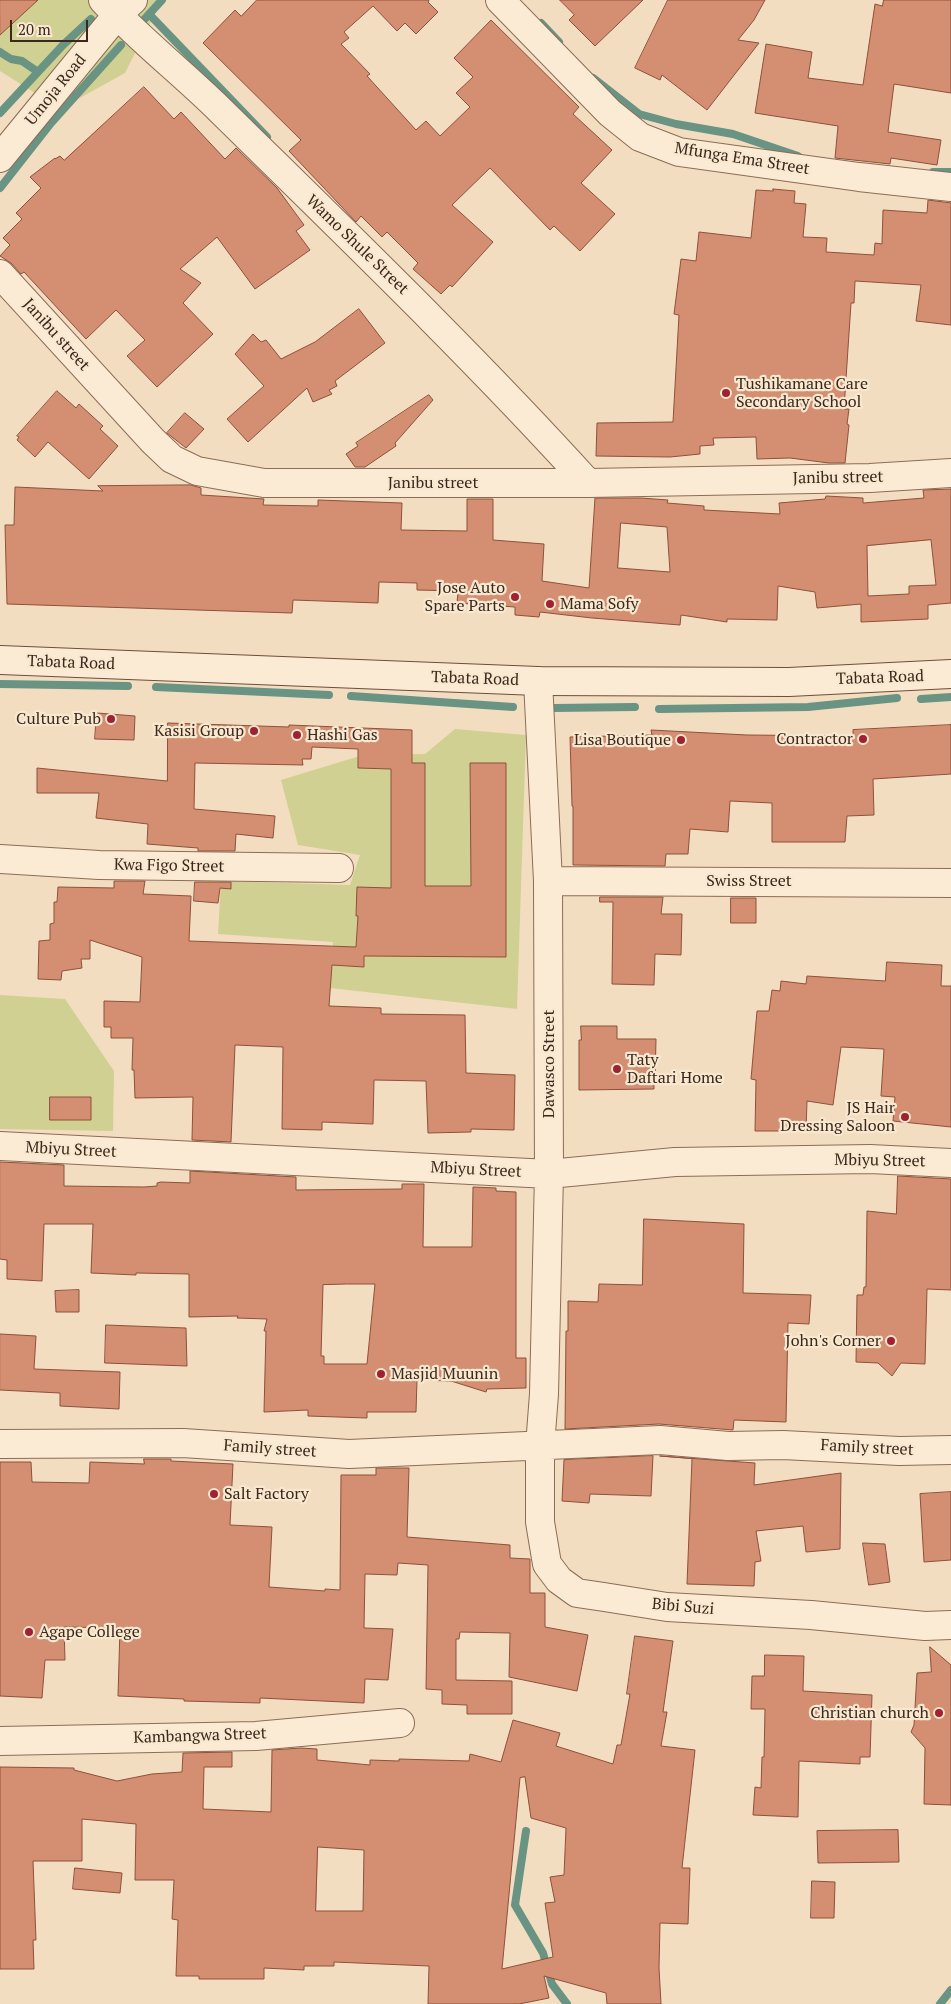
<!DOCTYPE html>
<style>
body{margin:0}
#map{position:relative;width:951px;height:2004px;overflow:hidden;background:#f2ddc0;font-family:"PT Serif",serif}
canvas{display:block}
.scale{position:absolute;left:10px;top:20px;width:78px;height:22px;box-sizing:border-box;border:2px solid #3b271c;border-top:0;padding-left:6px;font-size:15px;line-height:18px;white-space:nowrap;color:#3b271c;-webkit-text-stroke:4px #f9e8d0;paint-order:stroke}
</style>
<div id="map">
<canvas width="951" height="2004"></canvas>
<div class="scale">20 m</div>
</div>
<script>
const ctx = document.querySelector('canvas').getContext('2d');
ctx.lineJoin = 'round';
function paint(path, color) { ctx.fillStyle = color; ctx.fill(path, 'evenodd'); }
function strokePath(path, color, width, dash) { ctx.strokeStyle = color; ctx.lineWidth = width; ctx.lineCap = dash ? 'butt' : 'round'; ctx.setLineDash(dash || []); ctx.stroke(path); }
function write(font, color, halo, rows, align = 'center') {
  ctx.font = font + ' "PT Serif",serif'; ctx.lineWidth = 4.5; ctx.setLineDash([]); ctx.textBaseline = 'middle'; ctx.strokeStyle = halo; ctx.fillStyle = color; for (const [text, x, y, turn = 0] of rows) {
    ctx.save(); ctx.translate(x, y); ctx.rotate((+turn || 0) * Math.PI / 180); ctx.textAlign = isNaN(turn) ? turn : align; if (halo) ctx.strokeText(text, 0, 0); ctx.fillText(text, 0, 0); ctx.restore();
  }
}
paint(new Path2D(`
 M0,0H162L125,73L60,109L0,71Z
 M455,729L526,735L517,1009L330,988L333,942L218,934L221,881L350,885L360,855L298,845L281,780L363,755L425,754Z
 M0,995L65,999L114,1071L113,1131L0,1129Z`), '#d1d093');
strokePath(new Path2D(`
 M149,14L267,137
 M541,23L559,42
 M140,24L162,0
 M0,52L11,59L22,61L38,72
 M593,78L639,114L676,124L733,134L798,156
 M0,113L63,45L91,19
 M933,172H951
 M0,188L51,123L121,45
 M0,684L128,686
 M156,687L329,695
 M351,696L513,707
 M921,699L951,697
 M554,708L635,707
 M659,709L808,707L897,698
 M526,1831L515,1905L543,1953L552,1984L567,2004
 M940,2004L951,1990`), '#699383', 8);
const building = new Path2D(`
 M0,0H38L0,35Z
 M257,0H429L428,2L438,12L416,34L405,23L397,31L373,6L344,32L349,38L341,44L370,74L367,76L416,130L426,121L440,136L470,107L456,93L473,77L454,58L491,20L579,107L573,114L612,150L581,183L615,214L580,251L554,226L550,230L490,168L452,205L493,242L452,287L450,285L441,294L413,269L418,263L387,232L382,237L361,216L356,222L289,151L301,140L203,43L235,10L241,16Z
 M560,0H643L595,46L569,20L574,15Z
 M668,0H765L754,20L738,40L759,43L707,110L662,75L660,80L635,68Z
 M884,0H951V93L894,84L888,132L941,140L937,165L891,158L890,164L835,158L838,126L755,113L766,44L812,52L808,78L863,85L875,4L882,6Z
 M144,87L174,119L181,112L225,159L236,148L277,188L304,225L296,231L310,250L255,289L217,237L180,269L201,283L183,303L213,334L157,387L127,356L145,340L116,310L86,339L24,272L21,274L11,263L0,256L10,245L3,238L22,219L16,213L41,188L30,177L55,158V159L60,156L64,160Z
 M773,189L795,191L794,203L806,204L803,237L827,238L826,252L874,255L875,243L882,244L883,210L927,213L928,200L951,203V325L916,321L921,285L855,281L854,303H851L844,409H849L847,424L849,425L845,463H829L790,458L757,459L756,437L713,438L714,445L700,446V454L670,457L596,456L597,423L673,422L679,315L674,314L681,259L696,261L699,232L751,238L756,190L773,191Z
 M359,309L385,343L335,381L337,386L329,390L332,394L313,402L307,388L248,442L227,419L264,386L235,354L253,334L261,342L266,340L281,359L315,342Z
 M57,391L76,408L79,404L103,426L100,429L118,446L89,479L48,442L35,457L17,440L19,437L17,436Z
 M429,395L433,400L395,443L396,446L365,467H355L346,454L358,446L356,443Z
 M185,413L204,429L186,448L167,433Z
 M191,485L201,488V495L264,499L263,505L318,506V500L402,503L401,530L467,531V499H493V540L544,544L542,581L589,588L595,498H641L668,500L667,503L704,506V510L780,514L779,503L825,499L826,496L863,498V503L924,498L923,490L951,489V603L928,605V619L861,622V604L817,608L815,592L778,586L777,620L727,619V622L681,615L680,625L592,618L540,612L539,617L515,615V607L457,603L458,591L417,590V583L379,582L378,603L293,600L292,613L7,604L5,525H14L15,487L103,491L98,486ZM621,523L667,527L670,572L618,568ZM931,540L936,585L909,586V594L868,596L867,546Z
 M97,713L135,716L134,740L95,739Z
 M168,723L289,727V725L412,730V763H425V886H471L470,763H506V957L364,956V967L332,965L329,1006L381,1008V1014L465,1015L466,1073L515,1075L514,1130L471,1129V1132L428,1133L426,1081L374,1080L373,1124L322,1122V1130L282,1129L283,1047L235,1045L231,1142L192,1140L193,1097L135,1098L134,1070H132L133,1038H111V1027H104V1001L140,1002L142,957L90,940V959H81L82,968L62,971L61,980L38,979L39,941L50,940V924L54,923V902H57L58,887L114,888V881H145L143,894L191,896L189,941L356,947L358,916H356L357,887L391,888V769L358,768V749L312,747L311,759H302L303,765L195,763L194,809L275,816L273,838L236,834L235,851H198V848L147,844L148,824L96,818L99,793H37V768L167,781Z
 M951,725V774L873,779L874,815L847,816L845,842H772V803L730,801L728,832L690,829L688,854H666L665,866L573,865V806H572L570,737L652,735L651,730L747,735L853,736V730Z
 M195,882H231V889L220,888L218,903L194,901Z
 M600,897H663L661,914H682L681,955L655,954L654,985L612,984L613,902H600Z
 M731,898H756V923H731Z
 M887,962L942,965L941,986H951V1127L893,1121L895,1097L881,1096L884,1049L841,1047L833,1105L807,1101L806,1131H755L756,1080L751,1079L757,1011H769L772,990L780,991L781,981L806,984L807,976L885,981Z
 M581,1026H617V1039H656L655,1082H654V1089L579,1090V1040H581Z
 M50,1097H91V1120H50Z
 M0,1162L64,1165V1186L144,1187L157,1186V1183L161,1182L190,1183V1171L296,1177V1190L402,1189V1184H424L423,1247H472L473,1187L496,1188V1191L516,1192V1358H526V1388L487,1389L486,1392L451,1381L417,1380L416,1412H367V1418L308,1416V1410L264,1412L266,1331H264L267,1319L237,1318L238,1316L189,1317V1274L136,1273V1275L91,1273L93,1224H44L42,1281L7,1279V1260L0,1259ZM347,1284H375L367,1364H324V1356H321L323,1285Z
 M898,1176L951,1179V1290L927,1289L925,1364L901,1363L892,1376L878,1363L856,1362L857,1295H863L864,1287H866L867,1211L896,1214Z
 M644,1219L744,1224L743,1293L811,1295L809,1324L788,1323L786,1422L734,1420L733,1430L659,1424L565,1429L566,1331H568V1301L598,1302L599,1284L642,1285Z
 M79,1290V1312H56L55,1291Z
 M106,1325L186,1328L187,1366L105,1363Z
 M0,1334L36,1336L34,1369L120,1372L119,1409L60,1406V1393L0,1390Z
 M653,1456L651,1496L590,1494L589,1503L562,1501L564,1460Z
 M660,1456L755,1463L754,1485L841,1473L840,1549L806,1552L803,1526L756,1531L761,1561L755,1562L754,1586L687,1584L692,1459Z
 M144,1459H171V1461L233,1464L230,1525L272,1527L269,1587L325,1591V1589L340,1590L341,1475H376V1468H409L407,1537L510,1545V1558L530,1559V1593H545V1627L588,1635L577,1691L509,1677L510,1633L460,1632L459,1639H456V1680L512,1681V1714H467V1705L442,1704V1690L426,1689L428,1565L398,1563L397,1575L365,1574L364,1628L393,1629L388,1680L365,1679L364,1703L260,1698V1703L184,1701V1699L118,1696L120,1628L64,1627L65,1660H45L42,1698L0,1696V1462H31L32,1482L89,1483L90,1462L144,1464Z
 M951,1492V1560L924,1562L920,1494Z
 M863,1543L885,1544L890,1582L869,1585Z
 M635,1636L673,1641L663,1712H667L661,1746L695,1750L682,1868H690L688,1924L660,1923L659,1968L661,2004H607L606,1993L544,1976L549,1998L519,2004H428L429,1966L334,1962V1966H304V1970L264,1968V1979H199V1976H176L178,1920L172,1919L174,1880H135L136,1824L82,1819V1861H33L36,1940H33L34,1969H0V1767L74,1768V1770L117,1781L152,1774L182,1772L183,1753L232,1752V1767H204L203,1809L271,1812L272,1750L301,1748L317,1749V1760L370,1765V1760L399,1761V1759L469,1761L470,1754L501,1762L513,1720L560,1733L556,1746L613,1764L617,1745H621L630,1694H627ZM525,1777L531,1818L566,1828L564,1875L550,1877L555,1902L545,1903L553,1957L502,1969L520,1778ZM318,1847L364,1850L363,1911H316Z
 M930,1647L951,1665V1805L924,1804L925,1748L911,1732L914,1725L917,1673L931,1672Z
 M765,1655L804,1656L803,1691L872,1695L870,1757H860V1764L799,1761L798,1817L753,1815L755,1787L761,1788L762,1757H764L765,1709H751L752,1676H764Z
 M898,1830L899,1862L818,1863L817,1831Z
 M75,1868L122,1873L120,1893L73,1889Z
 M812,1881L835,1882L834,1918H811Z`);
paint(building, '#d48e72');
strokePath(building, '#8e503a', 1);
const minor = new Path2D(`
 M103,0C138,38 179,70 216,106C342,230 469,352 588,483
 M500,0L610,113L640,137L679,152L859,177L951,187
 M0,158L117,15L133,0
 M0,274L153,441L172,459L197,471L264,483H588L870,478L951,473
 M538,681L548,881L549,1174L544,1394L540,1446V1522L547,1564L559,1580L577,1593L604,1597L667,1607L811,1615L925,1626L951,1625
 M0,859L99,865L339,868
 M548,881L951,883
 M0,1146L549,1174L675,1162L870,1159L951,1163
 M0,1444L183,1443L349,1454L660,1440L728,1446L783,1445L899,1451L951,1450
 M0,1741L256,1736L400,1723`);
const secondary = new Path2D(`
 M0,660L538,681L789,682L951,674`);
strokePath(minor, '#8d6c56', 30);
strokePath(secondary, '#6f4d39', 30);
strokePath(minor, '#fcebd4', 28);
strokePath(secondary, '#fcebd4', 28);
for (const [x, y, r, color] of [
 [726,393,5,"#a22032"],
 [515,597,5,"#a22032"],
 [550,604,5,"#a22032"],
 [111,719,5,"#a22032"],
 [254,731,5,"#a22032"],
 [297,735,5,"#a22032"],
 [863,739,5,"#a22032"],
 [681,740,5,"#a22032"],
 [617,1069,5,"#a22032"],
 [905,1117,5,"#a22032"],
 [891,1341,5,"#a22032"],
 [381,1374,5,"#a22032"],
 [214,1494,5,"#a22032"],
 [29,1632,5,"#a22032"],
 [939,1713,5,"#a22032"]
]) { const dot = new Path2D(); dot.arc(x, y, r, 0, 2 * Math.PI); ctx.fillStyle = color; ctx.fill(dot); strokePath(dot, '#f9e8d0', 2); }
write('16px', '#3b271c', '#f9e8d0', [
 ["Umoja Road",56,90,-51],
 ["Mfunga Ema Street",742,159,9],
 ["Wamo Shule Street",357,245,44],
 ["Janibu street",56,335,48],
 ["Janibu street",838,478,-1],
 ["Janibu street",433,483],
 ["Tabata Road",71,663,2],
 ["Tabata Road",880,678,-2],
 ["Tabata Road",475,679,2],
 ["Kwa Figo Street",169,866,1],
 ["Swiss Street",749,881],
 ["Dawasco Street",549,1064,-90],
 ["Mbiyu Street",71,1150,3],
 ["Mbiyu Street",880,1161,1],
 ["Mbiyu Street",476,1170,3],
 ["Family street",867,1448,3],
 ["Family street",270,1449,4],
 ["Bibi Suzi",683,1607,5],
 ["Kambangwa Street",200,1736,-2]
]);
write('16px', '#3b271c', '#f9e8d0', [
 ["Tushikamane Care",736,384,"left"],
 ["Secondary School",736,402,"left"],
 ["Jose Auto",505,588],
 ["Spare Parts",505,606],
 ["Mama Sofy",560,604,"left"],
 ["Culture Pub",101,719],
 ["Kasisi Group",244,731],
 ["Hashi Gas",307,735,"left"],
 ["Contractor",853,739],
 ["Lisa Boutique",671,740],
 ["Taty",627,1060,"left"],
 ["Daftari Home",627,1078,"left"],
 ["JS Hair",895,1108],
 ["Dressing Saloon",895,1126],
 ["John's Corner",881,1341],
 ["Masjid Muunin",391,1374,"left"],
 ["Salt Factory",224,1494,"left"],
 ["Agape College",39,1632,"left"],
 ["Christian church",929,1713]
], 'right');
</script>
